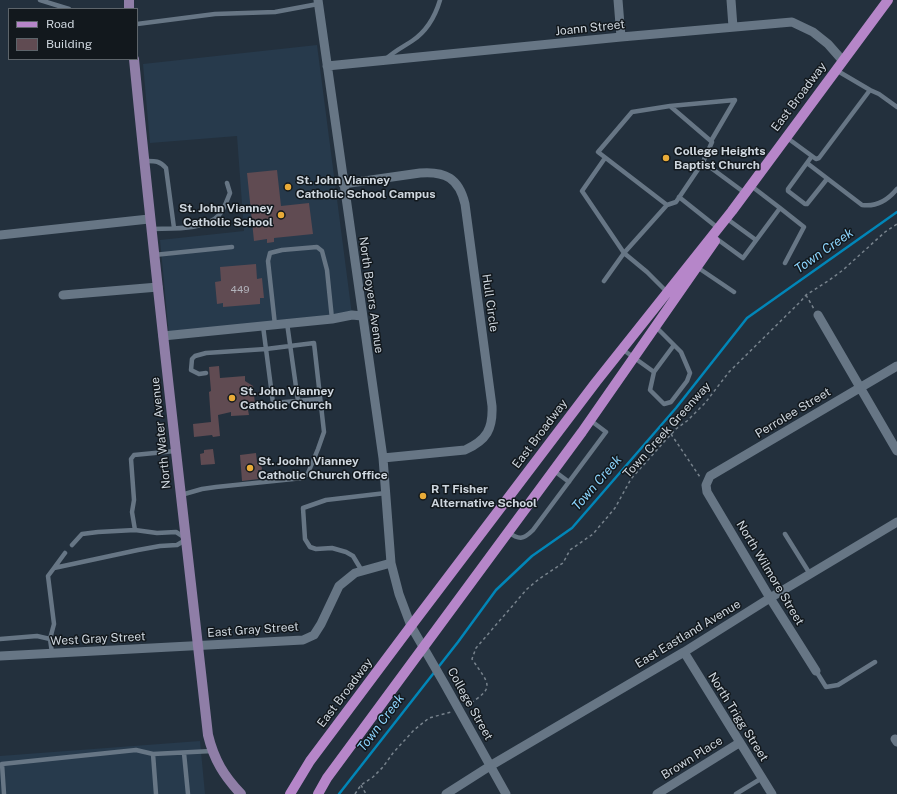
<!DOCTYPE html>
<style>
body{margin:0}
#map{position:relative;width:897px;height:794px;overflow:hidden;background:#23303d;font-family:"Public Sans",sans-serif}
canvas{display:block}
.legend{position:absolute;left:8px;top:8px;width:130px;height:52px;box-sizing:border-box;background:#12181d;border:1px solid #5d646a;margin:0;padding:5px 7px;list-style:none;font-size:12px;color:#ced6de}
.legend li{display:flex;align-items:center;gap:8px;height:20px}
.legend b{width:20px;border:1px solid #5d646a}
</style>
<div id="map">
<canvas width="897" height="794"></canvas>
<ul class="legend">
<li><b style="height:5px;background:#b686c9"></b>Road</li>
<li><b style="height:11px;background:#604b52"></b>Building</li>
</ul>
</div>
<script>
const ctx = document.querySelector('canvas').getContext('2d');
ctx.lineJoin = 'round';
function paint(path, color) { ctx.fillStyle = color; ctx.fill(path, 'evenodd'); }
function strokePath(path, color, width, dash) { ctx.strokeStyle = color; ctx.lineWidth = width; ctx.lineCap = dash ? 'butt' : 'round'; ctx.setLineDash(dash || []); ctx.stroke(path); }
function write(font, color, halo, rows, align = 'center') {
  ctx.font = font + ' "Public Sans",sans-serif'; ctx.lineWidth = 3; ctx.setLineDash([]); ctx.textBaseline = 'middle'; ctx.strokeStyle = halo; ctx.fillStyle = color; for (const [text, x, y, turn = 0] of rows) {
    ctx.save(); ctx.translate(x, y); ctx.rotate((+turn || 0) * Math.PI / 180); ctx.textAlign = isNaN(turn) ? turn : align; if (halo) ctx.strokeText(text, 0, 0); ctx.fillText(text, 0, 0); ctx.restore();
  }
}
paint(new Path2D(`
 M317,45L352,315L169,335L160,240L244,231L237,136L150,143L143,64Z
 M200,741L205,794H0V756Z`), '#273a4c');
strokePath(new Path2D(`
 M339,794L458,642L496,590L532,556L572,528L676,408L747,318L897,212`), '#0186b8', 2.5);
paint(new Path2D(`
 M277,170L281,206L309,203L313,234L274,238V242L267,243V239L254,241L247,173Z
 M256,264L257,279L262,278L264,298H260V304L223,307V303L217,304L215,282L221,281L220,267Z
 M219,366L220,378L245,376V381L253,386L255,404L248,410L249,415L231,416V412L218,415L220,436L213,437L212,435L194,437L193,424L211,422L209,392L211,391L209,367Z
 M213,449L215,464L201,465L200,454L204,453V450Z
 M256,453L257,462H261L262,470H258L259,479L242,481L240,455Z`), '#604b52');
strokePath(new Path2D(`
 M806,295L814,309
 M671,434L700,477
 M466,706C496,687 490,686 472,659L476,648L527,589L539,579L563,563L570,550L593,534L615,508L631,479L663,443L676,429L687,421L705,403L729,372L801,301L806,295L828,281L843,270L885,232L897,224
 M361,785L366,794
 M355,794L361,785L373,777L383,767L393,753L414,730L429,718L451,712`), '#78838d', 1.5, [3, 3]);
strokePath(new Path2D(`
 M40,0L69,9
 M137,24L215,14L275,12L318,4
 M386,59C394,51 403,47 412,41C427,31 435,17 440,0
 M870,90L879,94L897,107
 M670,106L735,100L711,141
 M786,137L816,159L819,158L870,90L836,70
 M812,156L788,189V191L805,204H807L827,179
 M605,158L582,191L624,253L667,205L676,202L703,162L745,193
 M144,161C154,161 159,160 166,168L174,228
 M807,163L862,205C876,207 888,200 897,189
 M679,197L718,228
 M667,205L598,152L632,112L670,106L712,142L703,162
 M780,208L804,227L785,263
 M730,221L756,240
 M150,229C170,228 205,231 219,215C224,210 227,200 230,193L227,183
 M717,239L743,258L780,208L750,185
 M154,255L232,247
 M697,267L734,292
 M604,281L624,253L647,272L667,292
 M287,323L298,401
 M275,325L268,261L270,253L282,250L317,247L322,251L327,270L332,319
 M263,326L273,403L320,399
 M622,349L654,372L650,390L664,404L671,402L687,381L690,373L681,352L656,327
 M654,372L674,345
 M553,470L569,482
 M181,495L202,489L216,487L303,478L308,473L318,449L324,432L314,343L266,349L206,353L195,356L192,359L191,370L199,374L206,373
 M135,530L132,512L134,500L131,459L134,455L175,451
 M508,532C519,540 523,540 533,530L606,432L590,420
 M785,534L810,574
 M54,568L65,553
 M362,571L353,556L346,552L332,548L316,549L310,547L305,539L303,508L326,500L386,493
 M0,639L37,636L50,639
 M52,653L50,639L54,624L48,576L54,568L138,550L160,546L177,545L187,539L176,532L157,533L135,530L98,532L82,534L72,545
 M816,671L826,687L838,685L875,662
 M184,753L188,794
 M153,754L156,794
 M4,794L2,764L136,750L153,754L212,751
 M736,794L762,778`), '#677685', 4.5);
strokePath(new Path2D(`
 M318,0L383,458L391,563L399,594L411,626L444,683L506,794
 M618,0L621,37
 M731,0L733,27
 M327,66L621,37L792,22L813,32L828,44L843,61
 M343,184L420,173C445,171 459,178 465,204L492,406C493,429 487,440 465,450L383,458
 M0,235L149,219
 M63,295L158,287
 M818,315L897,451
 M163,336L332,319L352,315L362,316
 M684,652L772,794
 M0,656L303,640L314,635L321,624L339,586L355,573L391,563
 M816,671L770,598L707,492L706,485L710,476L897,366
 M895,739L897,742
 M446,794L490,766L684,652L770,598L897,522
 M657,794L739,743`), '#677685', 9);
strokePath(new Path2D(`
 M129,0V9
 M134,59C156,285 183,510 208,735C214,760 224,776 241,794`), '#8f7ea7', 10);
strokePath(new Path2D(`
 M290,794L310,761L411,626L596,382L732,211L888,0
 M318,794L327,778L582,432L715,241`), '#b686c9', 10);
for (const [x, y, r, color] of [
 [666,158,4,"#e9ab38"],
 [288,187,4,"#e9ab38"],
 [281,215,4,"#e9ab38"],
 [232,398,4,"#e9ab38"],
 [250,468,4,"#e9ab38"],
 [423,496,4,"#e9ab38"]
]) { const dot = new Path2D(); dot.arc(x, y, r, 0, 2 * Math.PI); ctx.fillStyle = color; ctx.fill(dot); strokePath(dot, '#12181d', 1.5); }
write('10px', '#b2b3bb', null, [
 ["449",240,290]
]);
write('12px', '#ced6de', '#12181d', [
 ["Joann Street",590,28,-6],
 ["East Broadway",799,97,-53],
 ["North Boyers Avenue",371,295,82],
 ["Hull Circle",490,303,82],
 ["Perrolee Street",793,413,-31],
 ["Town Creek Greenway",667,430,-48],
 ["North Water Avenue",161,433,-96],
 ["East Broadway",540,434,-53],
 ["North Wilmore Street",770,573,59],
 ["East Gray Street",253,630,-4],
 ["East Eastland Avenue",688,634,-31],
 ["West Gray Street",98,639,-3],
 ["East Broadway",345,693,-53],
 ["College Street",470,704,61],
 ["North Trigg Street",738,717,58],
 ["Brown Place",692,758,-32]
]);
write('bold 12px', '#ced6de', '#12181d', [
 ["College Heights",674,151],
 ["Baptist Church",674,165],
 ["St. John Vianney",296,180],
 ["Catholic School Campus",296,194],
 ["St. John Vianney",273,208,"right"],
 ["Catholic School",273,222,"right"],
 ["St. John Vianney",240,391],
 ["Catholic Church",240,405],
 ["St. Joohn Vianney",258,461],
 ["Catholic Church Office",258,475],
 ["R T Fisher",431,489],
 ["Alternative School",431,503]
], 'left');
write('italic 13px', '#8bd3fb', '#12181d', [
 ["Town Creek",824,251,-35],
 ["Town Creek",597,483,-49],
 ["Town Creek",381,723,-53]
]);
</script>
